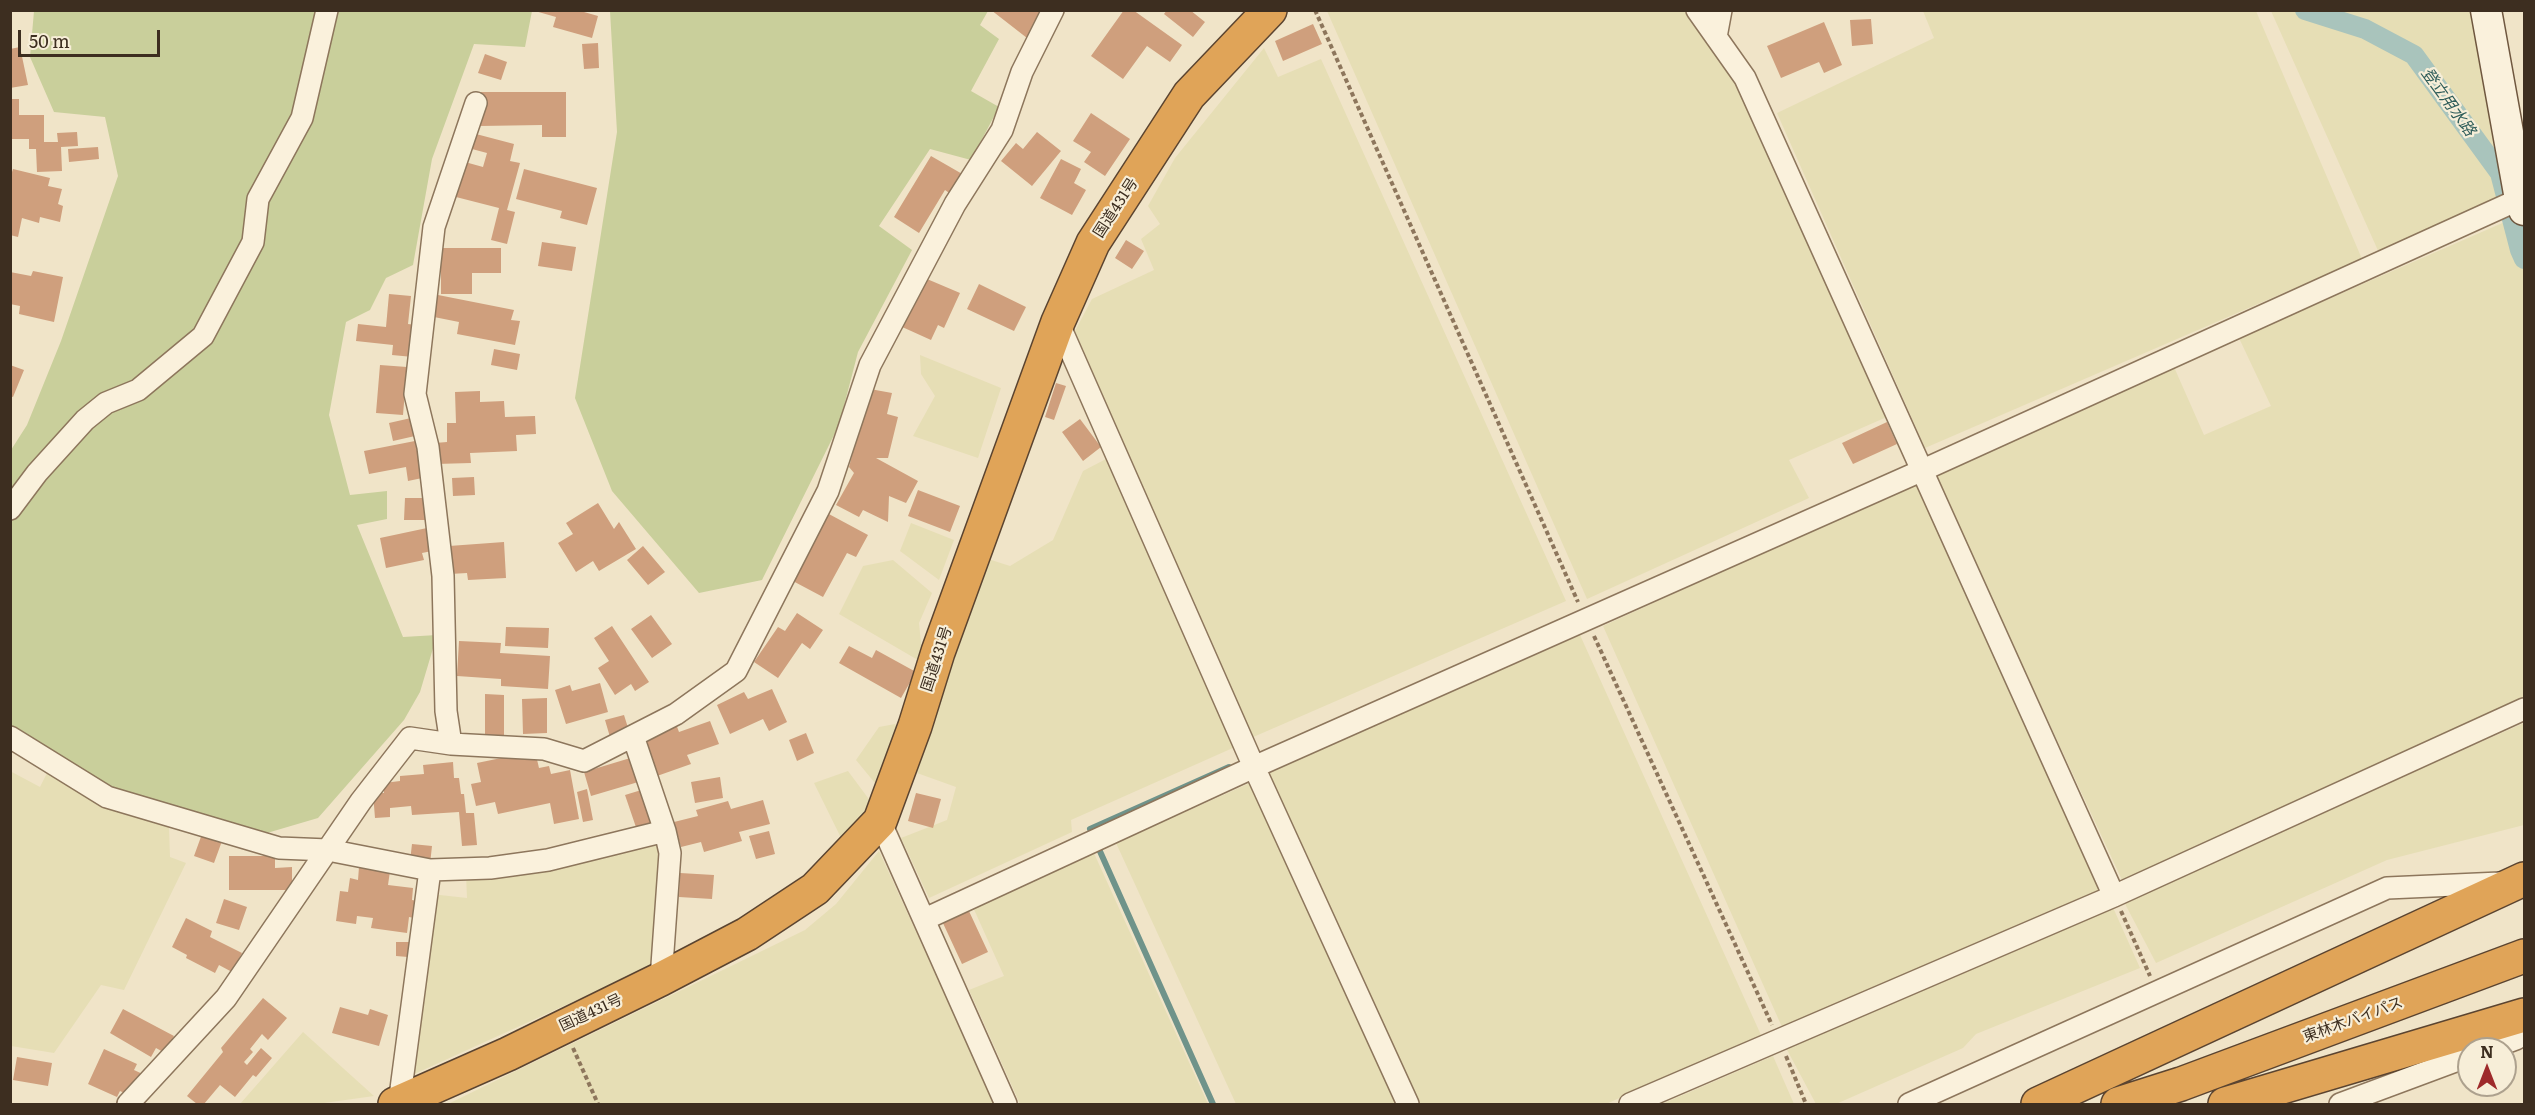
<!DOCTYPE html>
<meta charset="utf-8">
<style>
body{margin:0}
#map{position:relative;width:2535px;height:1115px;overflow:hidden;background:#f0e4c8;font-family:Literata,serif}
canvas{display:block}
.frame{position:absolute;inset:0;border:12px solid #3d2e20;pointer-events:none}
.north{position:absolute;left:2457px;top:1037px;width:60px;height:60px;box-sizing:border-box;background:#f7eed8;border:2px solid #ada18e;border-radius:50%;rotate:0deg;font-size:16px;font-weight:700;line-height:24px;text-align:center;color:#3d2e20}
.north::after{content:'';display:block;margin:auto;width:21px;height:27px;background:#9e2a2b;clip-path:polygon(50% 0,100% 100%,50% 72%,0 100%)}
.scale{position:absolute;left:18px;top:30px;width:142px;height:27px;box-sizing:border-box;border:3px solid #3d2e20;border-top:0;padding-left:8px;font-size:18px;line-height:21px;white-space:nowrap;color:#3d2e20;-webkit-text-stroke:4px #f7eed8;paint-order:stroke}
</style>
<div id="map">
<canvas width="2535" height="1115"></canvas>
<div class="frame"></div>
<div class="north">N</div>
<div class="scale">50 m</div>
</div>
<script>
const ctx = document.querySelector('canvas').getContext('2d');
ctx.lineJoin = 'round';
function paint(path, color) { ctx.fillStyle = color; ctx.fill(path, 'evenodd'); }
function strokePath(path, color, width, dash) { ctx.strokeStyle = color; ctx.lineWidth = width; ctx.lineCap = dash ? 'butt' : 'round'; ctx.setLineDash(dash || []); ctx.stroke(path); }
function write(font, color, halo, rows, align = 'center') {
  ctx.font = font + ' Literata,"Noto Sans JP",serif'; ctx.lineWidth = 4.5; ctx.setLineDash([]); ctx.textBaseline = 'middle'; ctx.strokeStyle = halo; ctx.fillStyle = color; for (const [text, x, y, turn = 0] of rows) {
    ctx.save(); ctx.translate(x, y); ctx.rotate((+turn || 0) * Math.PI / 180); ctx.textAlign = isNaN(turn) ? turn : align; if (halo) ctx.strokeText(text, 0, 0); ctx.fillText(text, 0, 0); ctx.restore();
  }
}
paint(new Path2D(`
 M1327,11H1685L1740,84L1889,416L1789,460L1809,498L1587,599Z
 M1923,11H2256L2362,259L1925,448L1777,113L1934,38Z
 M2271,11H2471L2509,194L2380,255Z
 M1264,48L1278,77L1321,59L1566,601L1251,738L1075,331L1092,299L1154,270L1141,239L1160,224L1148,206L1175,158Z
 M2507,221L2524,269V700L2122,880L1934,475L2174,367L2204,435L2271,406L2239,338Z
 M920,355L1001,388L978,458L913,436L935,396L921,374Z
 M1106,459L1235,747L1071,820L1072,832L929,898L901,838L947,820L956,787L917,773L985,558L1010,566L1053,540L1083,471Z
 M1920,481L2101,892L1782,1027L1603,626Z
 M911,523L954,540L939,580L900,551Z
 M893,560L932,593L919,623L923,663L839,614L863,566Z
 M1580,635L1761,1035L1606,1104H1418L1269,772Z
 M2524,723V825L2387,860L2156,963L2123,900Z
 M895,724L899,732L879,788L856,760L879,727Z
 M10,771L40,787L47,773L96,803L169,827L170,857L186,863L124,990L101,985L54,1053L11,1046Z
 M848,771L871,802L845,846L814,783Z
 M1250,783L1397,1104H1236L1116,843Z
 M644,839L647,848L666,842L658,963L410,1076L431,894L467,898L466,874Z
 M879,851L995,1104H448L805,930L836,904Z
 M1093,851L1208,1104H1020L969,990L1004,976L972,905Z
 M2111,903L2140,968L1976,1034L1963,1048L1836,1104H1816L1785,1046Z
 M303,1032L374,1096L317,1104H240Z
 M1773,1056L1794,1104H1662Z`), '#e6deb5');
paint(new Path2D(`
 M34,11H532L525,47L474,44L432,159L413,265L386,278L370,310L346,322L329,415L350,495L387,491V519L357,525L403,637L437,635L420,692L404,720L318,818L267,833L146,810L11,729V450L27,425L61,341L118,176L105,117L54,112L30,57Z
 M610,11H988L980,25L999,39L971,91L999,107L971,160L930,149L879,226L912,250L858,352L839,425L762,580L699,593L612,491L575,398L617,132Z`), '#c9cf9b');
strokePath(new Path2D(`
 M1213,1104L1090,829L1229,767`), '#6f938a', 6);
strokePath(new Path2D(`
 M2305,10L2365,29L2414,55L2500,173L2520,250L2524,259`), '#a9c4bc', 20);
paint(new Path2D(`
 M577,10L598,16L592,38L553,27L556,17L535,11Z
 M991,10H1047L1027,38Z
 M1124,10H1133L1182,45L1170,62L1147,46L1123,79L1091,56Z
 M1167,10H1190L1205,22L1193,37L1164,14Z
 M1871,19L1873,44L1852,46L1850,20Z
 M1824,22L1842,65L1824,73L1819,62L1781,78L1767,46Z
 M1313,24L1322,44L1283,61L1275,41Z
 M598,43L599,68L584,69L582,44Z
 M20,47L28,85L10,88V49Z
 M485,54L507,62L501,80L478,73Z
 M480,92H566V137H542V125L480,126Z
 M10,99H19V115H44V142H58L57,133L77,132L78,146L61,147L62,171L37,172L36,149H29V139H10Z
 M1091,113L1130,139L1105,176L1084,162L1091,152L1073,141Z
 M1037,132L1061,151L1032,186L1001,161L1016,143L1023,149Z
 M476,134L514,144L510,161L520,163L507,210L515,212L507,244L491,240L499,208L456,197L465,162L483,167L487,153L472,149Z
 M98,147L99,159L69,162L68,149Z
 M931,156L964,175L952,195L945,190L919,233L894,217Z
 M1061,159L1081,169L1074,183L1086,190L1072,215L1040,198Z
 M13,169L50,178L48,186L62,189L58,204L63,206L60,222L40,217L39,223L22,218L18,237L10,235V178Z
 M524,169L597,188L587,225L560,218L562,211L516,199Z
 M1126,240L1144,251L1132,269L1115,258Z
 M542,242L576,247L572,271L538,266Z
 M441,248H501V273H472V294H441Z
 M33,271L63,277L54,322L19,314L20,306L10,304V272L31,276Z
 M927,279L960,293L944,328L938,325L931,340L900,326L917,290L921,292Z
 M979,284L1026,307L1014,331L967,309Z
 M389,294L411,296L408,324L416,325L413,357L392,355L393,345L356,341L358,324L386,327Z
 M433,294L514,310L511,320L520,321L515,345L457,334L459,322L429,316Z
 M494,349L520,354L517,370L491,365Z
 M10,365L24,370L13,397L10,396Z
 M380,365L407,367L403,415L376,413Z
 M1056,383L1066,386L1054,420L1045,417Z
 M870,389L892,393L887,414L898,417L888,458H876L918,481L906,503L889,496L888,522L863,510L859,517L836,505L854,473L849,467Z
 M480,391V402L504,401L505,417L535,416L536,434L516,435L517,451L470,453L471,463L436,464L435,443L447,442V423H456L455,392Z
 M411,418L415,436L393,441L389,423Z
 M1080,419L1101,447L1083,461L1062,432Z
 M1887,422L1897,444L1853,464L1842,443Z
 M420,440L427,477L408,481L406,467L369,474L364,451Z
 M474,477L475,495L453,496L452,478Z
 M918,490L960,506L950,532L908,516Z
 M405,498H428V520H404Z
 M598,503L614,529L619,522L636,549L599,571L593,561L576,572L558,543L573,534L566,523Z
 M827,513L868,535L856,557L847,553L823,597L791,580Z
 M427,528L432,551L422,553L424,560L386,568L380,538Z
 M504,542L506,578L468,580L467,573L450,574L449,546Z
 M643,546L665,572L648,585L627,560Z
 M797,613L823,630L810,649L802,643L778,678L754,662L778,627L785,631Z
 M651,615L672,644L652,658L631,629Z
 M612,626L649,682L635,691L631,684L615,695L598,668L609,661L594,638Z
 M506,627L549,628L548,648L505,646Z
 M459,641L501,643L500,653L550,656L548,689L501,686V679L457,676Z
 M849,646L872,658L876,650L916,672L901,698L839,663Z
 M600,683L608,712L566,724L555,690L570,685L572,691Z
 M772,689L787,722L769,731L763,719L730,734L717,705L744,692L748,699Z
 M485,694L504,695V737L485,736Z
 M547,698V733L523,734L522,699Z
 M624,715L629,731L610,737L605,720Z
 M710,721L719,744L687,755L691,764L657,776L643,735L676,724L679,732Z
 M806,733L814,753L797,761L789,740Z
 M535,751L539,768L549,766L551,774L570,770L579,819L554,824L550,803L498,814L495,802L476,806L471,784L481,782L477,763Z
 M637,756L645,780L591,796L584,772Z
 M453,762L454,778H459L461,794H464L466,813H474L477,845L462,846L459,812L412,815L411,806L390,808V817L375,818L373,793H384V783L400,781V776L424,774L423,765Z
 M720,777L723,798L695,803L691,782Z
 M648,788L661,828L639,836L625,795Z
 M587,789L593,820L583,822L577,792Z
 M916,793L941,799L933,828L908,821Z
 M763,800L770,824L739,832L742,841L704,852L701,842L681,847L674,822L698,816L696,810L728,801L731,809Z
 M769,831L775,854L756,859L749,836Z
 M202,834L222,841L214,863L194,856Z
 M412,844L432,846L430,864L410,861Z
 M229,856H275V868L292,867V890H229Z
 M359,867L390,871L388,885L413,888L412,900L422,902L420,919L409,917L407,933L371,928L373,918L357,916L356,924L336,921L340,891L348,892L350,878L358,880Z
 M680,873L714,875L712,899L679,897Z
 M224,899L247,907L239,930L216,923Z
 M968,909L988,952L962,964L942,921Z
 M186,918L212,931L210,937L242,953L232,972L219,965L215,973L186,958L187,955L172,947Z
 M396,942H409L408,957L396,956Z
 M263,998L287,1018L268,1040L262,1034L250,1049L253,1052L244,1062L247,1065L261,1048L272,1058L256,1077L253,1075L235,1097L220,1085L204,1104H197L187,1096L223,1052L221,1048Z
 M340,1007L368,1015L370,1009L388,1015L379,1046L332,1033Z
 M123,1009L174,1036L165,1053L156,1048L151,1057L110,1033Z
 M104,1049L137,1064L134,1070L149,1077L139,1100L120,1091L117,1097L88,1084Z
 M17,1057L52,1063L48,1086L13,1080Z`), '#cf9f7d');
const street = new Path2D(`
 M1697,10L1745,78L2114,896
 M1716,37L1721,10
 M1058,322L1254,767L1408,1104
 M10,509L37,473L85,420L106,403L138,390L203,336L253,242L258,199L302,118L327,10
 M10,737L107,797L279,848L328,850L430,870L490,868L548,860L665,831L633,736
 M451,744L544,749L584,761L676,714L736,671L828,491L870,365L955,204L1002,130L1022,72L1053,10
 M880,821L1006,1104
 M925,919L1254,767L1923,470L2520,199
 M661,979L670,853L665,831
 M2489,1049L2516,1039L2524,1032
 M128,1104L226,998L361,801L410,738L451,744L446,711L443,576L428,447L415,394L434,227L476,103
 M399,1104L430,870
 M1630,1104L2114,896L2524,709
 M1909,1104L2387,888L2500,883
 M2340,1104L2469,1056`);
const secondary = new Path2D(`
 M2486,10L2520,199L2524,210`);
const highway = new Path2D(`
 M395,1104L508,1054L661,979L747,934L815,889L880,821L915,726L938,652L1058,322L1093,243L1189,95L1270,10
 M2038,1104L2524,879
 M2118,1104L2181,1084L2524,956
 M2225,1104L2524,1015`);
strokePath(street, '#8d765c', 24);
strokePath(secondary, '#6f573f', 33);
strokePath(highway, '#5b4430', 36);
strokePath(new Path2D(`
 M1315,10L1578,602
 M1594,636L1772,1025
 M2121,911L2150,976
 M573,1048L598,1104
 M1786,1056L1806,1104`), '#8d765c', 4, [4.5, 3]);
strokePath(street, '#faf1dc', 21);
strokePath(secondary, '#faf1dc', 30);
strokePath(highway, '#e0a458', 33);
write('15px', '#3d2e20', '#f7eed8', [
 ["国道431号",1116,208,-57],
 ["国道431号",937,659,-72],
 ["国道431号",591,1013,-25],
 ["東林木バイパス",2353,1020,-20]
]);
write('italic 16px', '#2f5d5a', '#f7eed8', [
 ["登立用水路",2448,102,54]
]);
</script>
